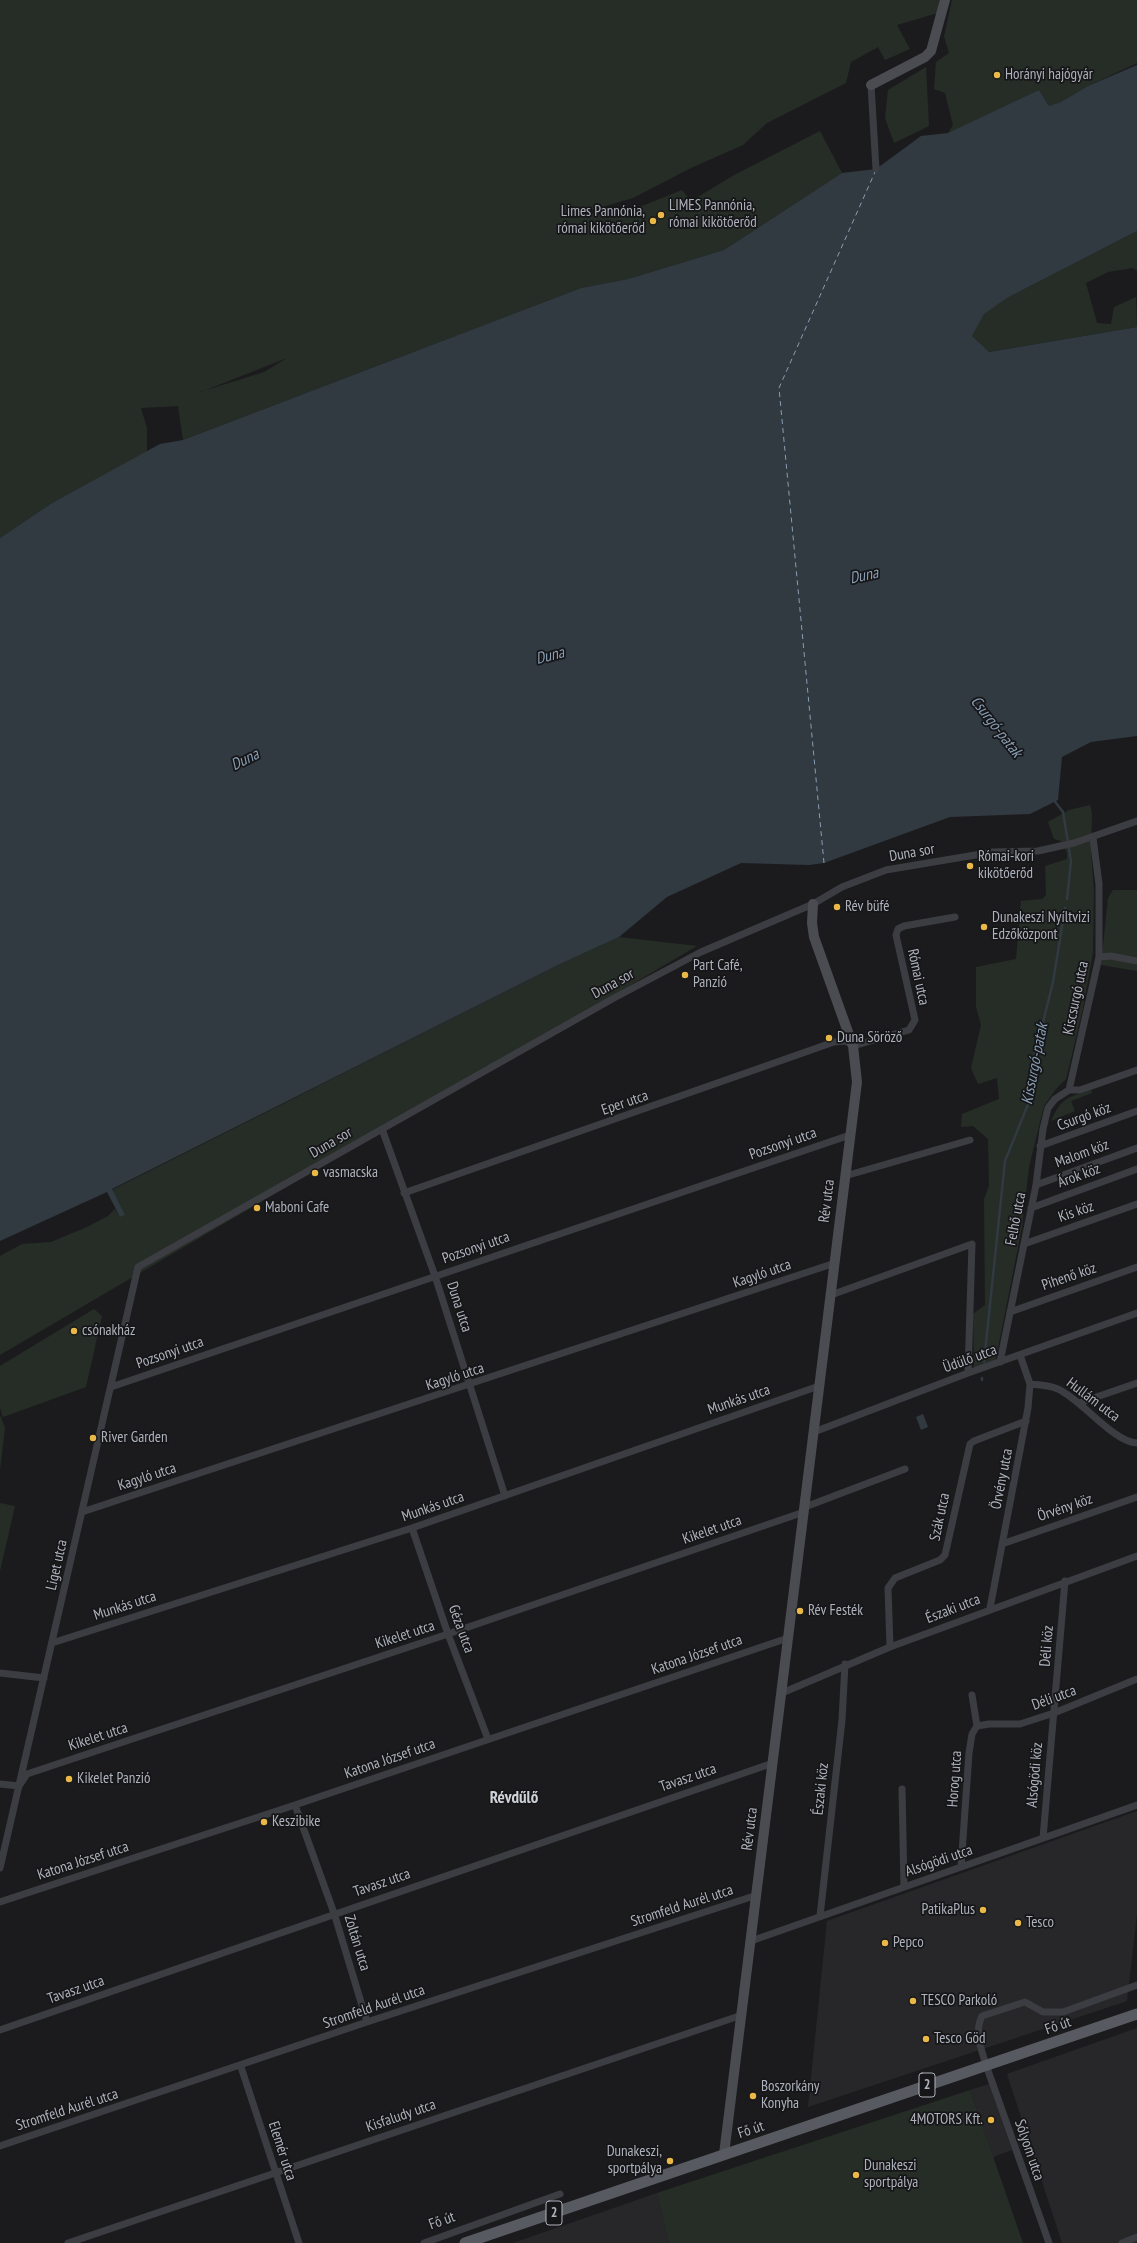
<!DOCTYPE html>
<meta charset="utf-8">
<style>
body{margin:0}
canvas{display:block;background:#1b1b1d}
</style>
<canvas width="1137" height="2243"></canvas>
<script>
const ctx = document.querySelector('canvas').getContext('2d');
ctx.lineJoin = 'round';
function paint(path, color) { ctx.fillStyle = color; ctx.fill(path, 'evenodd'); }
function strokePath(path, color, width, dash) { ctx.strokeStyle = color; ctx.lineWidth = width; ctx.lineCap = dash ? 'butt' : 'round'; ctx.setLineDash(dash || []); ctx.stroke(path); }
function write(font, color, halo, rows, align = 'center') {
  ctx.font = font + ' "PT Sans Narrow",sans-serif'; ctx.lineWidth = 3.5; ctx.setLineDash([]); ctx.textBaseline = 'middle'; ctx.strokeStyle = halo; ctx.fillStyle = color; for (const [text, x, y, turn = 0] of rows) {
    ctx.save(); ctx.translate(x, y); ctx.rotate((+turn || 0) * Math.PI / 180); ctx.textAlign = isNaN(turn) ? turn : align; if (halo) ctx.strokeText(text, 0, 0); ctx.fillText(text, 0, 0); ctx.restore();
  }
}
paint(new Path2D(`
 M1137,1811V1914L1127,2001L808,2107L827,1921Z
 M1137,2028V2243H1062L1007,2074Z
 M989,2084L1012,2150L993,2157L970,2090Z
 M657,2193L669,2243H513Z`), '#27272a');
paint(new Path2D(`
 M0,0H940L938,13L897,25L910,49L885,60L878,47L851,62L846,83L767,123L743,145L691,168L633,198L585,212L617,216L682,190L691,201L736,174L820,131L842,173L724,250L628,279L581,288L183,440L178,406L141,408L147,428V452L52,503L0,538ZM287,358L264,372L200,392H201Z
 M952,0H1137V63L1088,86L1062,102L1049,106L1039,90L966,133H948L953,125L945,93L934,89L936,62L949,53L944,36Z
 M926,67L929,126L894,143L885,118L888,90Z
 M1137,231V271L1133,268L1108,272L1086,283L1097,323L1111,324L1114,307L1136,297L1137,327L988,352L972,336L983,314L1007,298Z
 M1090,805L1092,813L1091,851L1094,892L1093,952L1083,1008L1066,1079L1056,1089L1044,1106L1038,1130L1029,1167L1022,1227L995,1363L974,1369L973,1314L985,1305L984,1199L989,1186L988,1139L973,1126L961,1127L962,1114L999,1099L997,1078L978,1084L971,1068L981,1025L976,1007V967L1016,959L1021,901L1042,899L1046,895L1045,866L1067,859V852L1061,841L1054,839L1048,822L1069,810Z
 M1113,890H1137V971L1101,965L1108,898Z
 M619,937L697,946L0,1355V1256L22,1244L51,1242L87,1227L108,1216L115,1209L120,1217L124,1215L112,1190L560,964Z
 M1091,1090L1092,1093L1071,1101L1075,1111L1051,1121C1061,1098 1068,1097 1091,1090Z
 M94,1309L102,1316L86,1387L3,1417L0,1408V1366Z
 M0,1415L5,1428L0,1470Z
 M0,1503L15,1506L0,1571Z
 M970,2090L1023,2243H669L657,2193Z`), '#252d26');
paint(new Path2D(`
 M1137,65V231L1007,298L984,314L972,336L989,352L1137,327V736L1091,742L1062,757L1058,800L1030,814L950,817L824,863L809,865L741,863L667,897L619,937L560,964L112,1189L125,1215L120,1217L107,1192L0,1241V538L52,503L160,444L183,440L581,288L628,279L724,250L842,173L876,169L921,136L948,133L1039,90L1049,106L1061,102L1088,86Z
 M923,1414L928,1427L921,1430L916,1417Z`), '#313941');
strokePath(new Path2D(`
 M1053,799L1063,812L1071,861L1067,899
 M984,1362L1005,1161L1029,1102L1031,1071L1053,982L1065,908
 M982,1380V1378`), '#313941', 2.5);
strokePath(new Path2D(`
 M824,863L779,388L875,172`), '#889eb4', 1, [5, 4]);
strokePath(new Path2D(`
 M871,85L876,169
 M1099,957L1111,956L1137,961
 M1069,1090L1099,957V884L1093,838
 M1069,1090H1080L1137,1070
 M382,1129L435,1276L505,1496
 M1040,1146L1137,1111
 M845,1176L970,1140
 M1036,1185L1137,1148
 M404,1193L834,1042L846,1041L853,1046L909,1030L915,1020L896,935L898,929L904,926L955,917
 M1031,1208L1137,1169
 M1024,1244L1137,1204
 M831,1295L972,1244L968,1373
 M1010,1312L1137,1267
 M1000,1362L1036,1185L1043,1129L1048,1108L1055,1099L1069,1090
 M1030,1384C1040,1385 1049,1385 1058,1389C1082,1400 1113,1442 1137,1443
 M111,1387L850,1135
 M1079,1403L1137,1383
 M814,1432L968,1373L1137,1313
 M805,1507L905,1469
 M82,1512L835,1263
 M412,1528L448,1634L488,1739
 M1002,1544L1137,1497
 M990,1608L1028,1408L1030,1384L1020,1355
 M52,1643L412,1528L819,1386
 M890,1647L888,1588L895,1578L940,1560L945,1555L970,1444L974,1441L1026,1421
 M0,1673L44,1678
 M782,1693L890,1647L1137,1556
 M977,1726L989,1724H1020L1054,1713L1137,1679
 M0,1784L19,1786L27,1774L448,1634L804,1512
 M902,1789L904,1887
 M295,1805L334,1913L367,2022
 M1043,1838L1065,1581
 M961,1867L969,1753L972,1734L977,1726L972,1695
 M0,1868L138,1267L614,998L701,952L813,904L842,887L886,870L993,852L1038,851L1074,843L1137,821
 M0,1902L295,1805L788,1638
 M820,1916L842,1720L845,1664
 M751,1941L1137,1805
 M0,2030L773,1763
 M241,2067L299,2243
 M0,2146L367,2022L757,1895
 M68,2243L742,2015
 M424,2243L560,2194
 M1049,2243L986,2065C981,2048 974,2032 982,2016L1025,2002L1043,2012H1063L1137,1985
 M1122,2243L1137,2237`), '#3c3d42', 7);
strokePath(new Path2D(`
 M871,85L925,57L931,51L945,0
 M724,2154L857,1082L853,1046L814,937L812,923L813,904`), '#4a4c52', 10);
strokePath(new Path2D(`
 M465,2243L1137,2014`), '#585a61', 11);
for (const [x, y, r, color] of [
 [997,75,4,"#e9b847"],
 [661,215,4,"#e9b847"],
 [653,221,4,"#e9b847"],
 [970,866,4,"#e9b847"],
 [837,907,4,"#e9b847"],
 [984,927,4,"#e9b847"],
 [685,975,4,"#e9b847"],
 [829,1038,4,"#e9b847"],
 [315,1173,4,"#e9b847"],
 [257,1208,4,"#e9b847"],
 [74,1331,4,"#e9b847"],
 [93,1438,4,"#e9b847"],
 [800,1611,4,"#e9b847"],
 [69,1779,4,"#e9b847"],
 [264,1822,4,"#e9b847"],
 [983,1910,4,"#e9b847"],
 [1018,1923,4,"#e9b847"],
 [885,1943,4,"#e9b847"],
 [913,2001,4,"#e9b847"],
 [926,2039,4,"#e9b847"],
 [753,2096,4,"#e9b847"],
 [991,2120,4,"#e9b847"],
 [670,2161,4,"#e9b847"],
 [856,2175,4,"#e9b847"]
]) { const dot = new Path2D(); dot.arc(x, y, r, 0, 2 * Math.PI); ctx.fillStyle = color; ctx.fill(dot); strokePath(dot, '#161618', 1.5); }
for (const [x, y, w] of [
 [927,2085,16],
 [554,2213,16]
]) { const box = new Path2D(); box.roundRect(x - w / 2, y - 12, w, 24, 3); ctx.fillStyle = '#161618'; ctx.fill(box); strokePath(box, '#aeb2bc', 1); }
write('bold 14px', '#aeb2bc', null, [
 ["2",927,2085],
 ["2",554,2213]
]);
write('15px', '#aeb2bc', '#161618', [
 ["Horányi hajógyár",1005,75],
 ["LIMES Pannónia,",669,206],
 ["római kikötőerőd",669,223],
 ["Limes Pannónia,",645,212,"right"],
 ["római kikötőerőd",645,229,"right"],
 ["Római-kori",978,857],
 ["kikötőerőd",978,874],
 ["Rév büfé",845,907],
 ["Dunakeszi Nyíltvizi",992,918],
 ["Edzőközpont",992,935],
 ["Part Café,",693,966],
 ["Panzió",693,983],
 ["Duna Söröző",837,1038],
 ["vasmacska",323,1173],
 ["Maboni Cafe",265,1208],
 ["csónakház",82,1331],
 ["River Garden",101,1438],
 ["Rév Festék",808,1611],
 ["Kikelet Panzió",77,1779],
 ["Keszibike",272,1822],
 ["PatikaPlus",975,1910,"right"],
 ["Tesco",1026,1923],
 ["Pepco",893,1943],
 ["TESCO Parkoló",921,2001],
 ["Tesco Göd",934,2039],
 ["Boszorkány",761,2087],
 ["Konyha",761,2104],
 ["4MOTORS Kft.",983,2120,"right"],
 ["Dunakeszi,",662,2152,"right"],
 ["sportpálya",662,2169,"right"],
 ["Dunakeszi",864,2166],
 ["sportpálya",864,2183]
], 'left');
write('15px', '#aeb2bc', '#161618', [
 ["Duna sor",912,853,-10],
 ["Római utca",918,977,78],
 ["Duna sor",613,984,-29],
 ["Kiscsurgó utca",1076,998,-78],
 ["Eper utca",625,1103,-19],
 ["Csurgó köz",1084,1117,-20],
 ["Duna sor",331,1143,-30],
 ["Pozsonyi utca",783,1144,-19],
 ["Malom köz",1082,1154,-20],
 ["Árok köz",1079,1176,-20],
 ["Rév utca",827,1201,-83],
 ["Kis köz",1076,1212,-19],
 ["Felhő utca",1016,1219,-79],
 ["Pozsonyi utca",476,1248,-19],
 ["Kagyló utca",762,1274,-19],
 ["Pihenő köz",1069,1277,-19],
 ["Duna utca",459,1307,72],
 ["Pozsonyi utca",170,1353,-19],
 ["Üdülő utca",970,1359,-20],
 ["Kagyló utca",455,1377,-18],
 ["Munkás utca",739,1400,-19],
 ["Hullám utca",1093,1400,37],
 ["Kagyló utca",147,1477,-18],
 ["Örvény utca",1002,1479,-79],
 ["Munkás utca",433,1507,-19],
 ["Örvény köz",1065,1508,-19],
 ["Szák utca",940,1517,-78],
 ["Kikelet utca",712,1530,-19],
 ["Liget utca",57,1565,-77],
 ["Munkás utca",125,1606,-18],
 ["Északi utca",953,1609,-21],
 ["Géza utca",461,1629,70],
 ["Kikelet utca",405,1635,-18],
 ["Déli köz",1047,1646,-85],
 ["Katona József utca",697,1655,-19],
 ["Déli utca",1054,1698,-20],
 ["Kikelet utca",98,1737,-18],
 ["Katona József utca",390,1759,-19],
 ["Alsógödi köz",1035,1775,-85],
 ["Tavasz utca",688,1778,-19],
 ["Horog utca",955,1779,-86],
 ["Északi köz",821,1789,-84],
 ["Rév utca",750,1829,-83],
 ["Katona József utca",83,1861,-18],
 ["Alsógödi utca",939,1861,-19],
 ["Tavasz utca",382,1883,-19],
 ["Stromfeld Aurél utca",682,1906,-18],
 ["Zoltán utca",357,1943,73],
 ["Tavasz utca",76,1990,-19],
 ["Stromfeld Aurél utca",374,2007,-19],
 ["Fő út",1058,2026,-19],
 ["Stromfeld Aurél utca",67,2110,-18],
 ["Kisfaludy utca",401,2116,-19],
 ["Fő út",751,2130,-18],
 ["Sólyom utca",1029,2150,71],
 ["Elemér utca",282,2151,72],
 ["Fő út",442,2221,-20]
]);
write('italic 16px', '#889eb4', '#161618', [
 ["Duna",864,576,-12],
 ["Duna",550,656,-14],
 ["Csurgó-patak",996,727,52],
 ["Duna",245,760,-27],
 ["Kissurgó-patak",1035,1064,-79]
]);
write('bold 17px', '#cfd1d8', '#161618', [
 ["Révdűlő",514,1798]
]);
</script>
